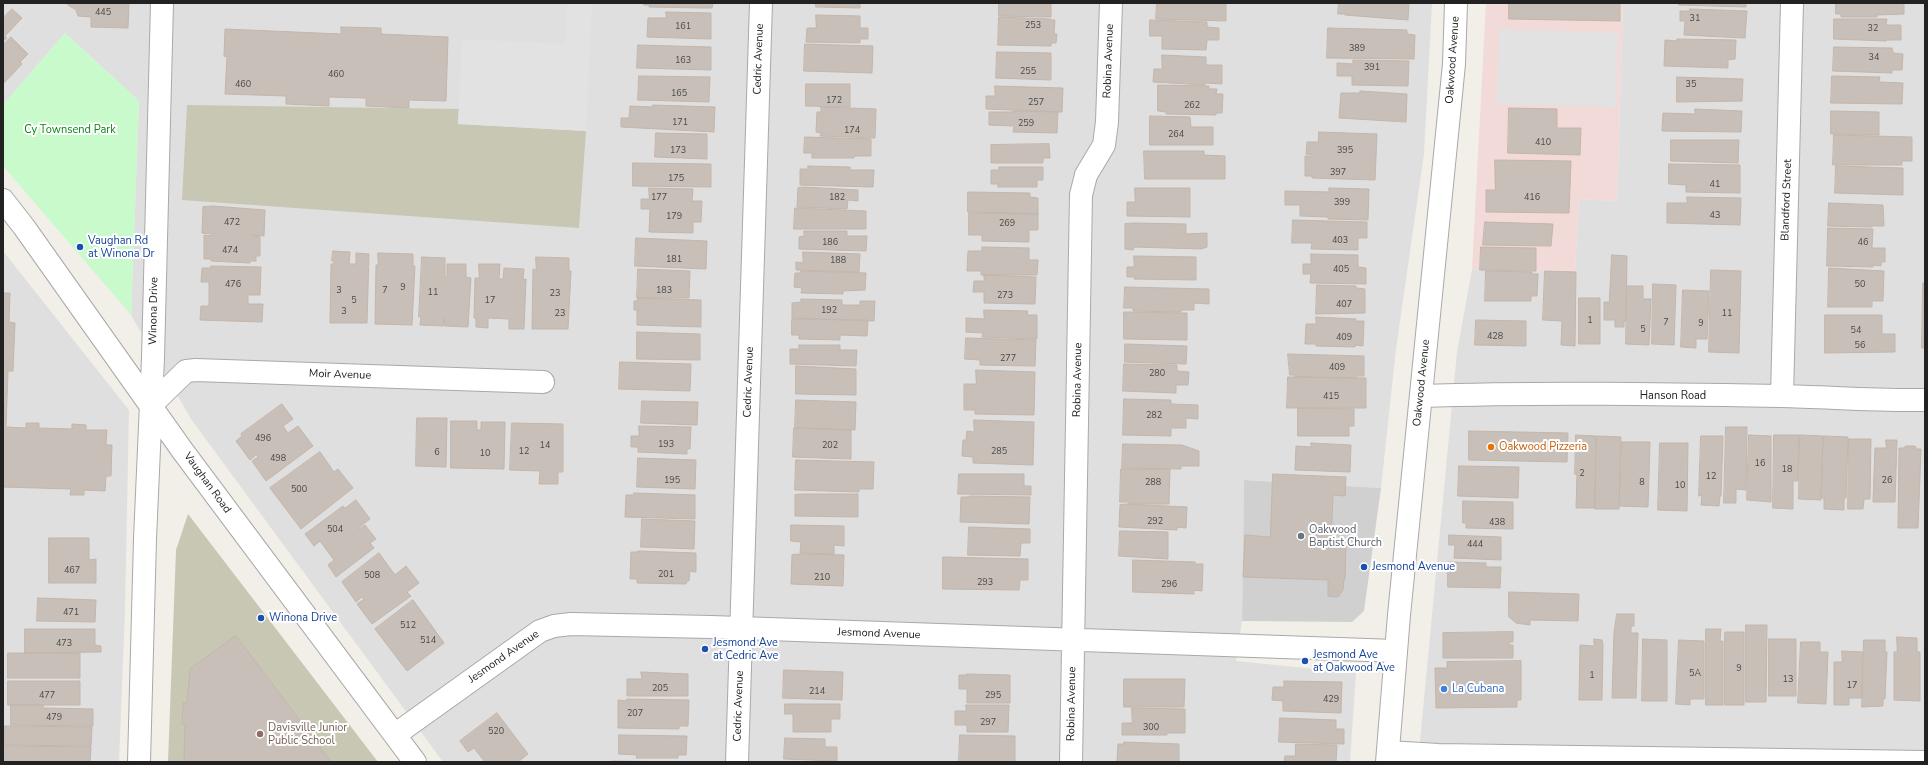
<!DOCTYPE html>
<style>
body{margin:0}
#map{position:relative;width:1928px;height:765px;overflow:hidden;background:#f2efe9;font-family:"Nunito Sans",sans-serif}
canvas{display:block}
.frame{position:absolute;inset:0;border:4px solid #222;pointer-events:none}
</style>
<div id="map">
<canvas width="1928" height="765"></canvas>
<div class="frame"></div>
</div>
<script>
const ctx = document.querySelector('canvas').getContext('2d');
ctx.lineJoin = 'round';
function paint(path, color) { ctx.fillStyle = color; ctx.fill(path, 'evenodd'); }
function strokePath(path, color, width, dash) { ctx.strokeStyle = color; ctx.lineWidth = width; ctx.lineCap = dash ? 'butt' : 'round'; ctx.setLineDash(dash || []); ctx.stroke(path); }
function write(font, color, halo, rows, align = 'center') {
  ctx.font = font + ' "Nunito Sans",sans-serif'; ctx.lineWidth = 4; ctx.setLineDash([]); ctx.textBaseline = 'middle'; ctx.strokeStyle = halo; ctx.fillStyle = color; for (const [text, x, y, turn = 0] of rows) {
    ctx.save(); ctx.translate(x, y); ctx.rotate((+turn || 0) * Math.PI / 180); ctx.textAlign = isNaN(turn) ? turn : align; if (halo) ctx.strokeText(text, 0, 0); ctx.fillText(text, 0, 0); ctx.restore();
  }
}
paint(new Path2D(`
 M3,3H1432L1424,154L1396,349L1381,488L1244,480L1242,621L1236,661L1356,673L1350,762H443L191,419L131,315L139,101L65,33L3,105Z
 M1623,3H1925V762H1418L1457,352L1472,269L1575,271L1579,199L1617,201Z
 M3,251L129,410L125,610L119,762H3Z`), '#e0dfdf');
paint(new Path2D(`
 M1486,3H1623L1617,201L1579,199L1575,271L1472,269Z`), '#f2dad9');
paint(new Path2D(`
 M1244,480L1381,488L1364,611L1352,622L1242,621Z`), '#d0d0d0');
paint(new Path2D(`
 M187,105L459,109L458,124L586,131L579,228L182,200Z
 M188,514L378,762H168L176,550Z`), '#c7c7b4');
paint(new Path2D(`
 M65,33L139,101L131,315L3,166V105Z`), '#c8facc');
paint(new Path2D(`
 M567,3H592L586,131L458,124L462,39L565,44Z
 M1499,29L1618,33L1616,107L1497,104Z`), '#e2e2e2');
const building = new Path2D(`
 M68,3H129L128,28L91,27V17L78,16L76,10L68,5Z
 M644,3H713L712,8H703L649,7V5H644Z
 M816,3H860V8L816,7Z
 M999,3H1051V17L999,16Z
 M1157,3H1226V21L1156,19Z
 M1339,3H1409L1408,20L1345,15V14H1338Z
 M1509,3H1620V21L1509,19Z
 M1679,3H1746V7L1679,5Z
 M1836,3H1904V14L1877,15V17H1841V14H1836Z
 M12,9L22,18L5,36L7,38L3,41V18Z
 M1690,9L1747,11L1745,38L1684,35L1685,21H1680V11H1689Z
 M666,12L711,13V39L647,37L648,18H666Z
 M816,15L860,16V28H868V39H860V43L806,42L807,28H816Z
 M999,17L1051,19V20H1055L1054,34H1057L1056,43H1051V46L998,45Z
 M1834,19H1887L1886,25H1901V40H1886V41L1834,39Z
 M1150,20L1207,22V27L1219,28V40H1207L1206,50L1162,49V36H1150Z
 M341,27L381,28V34L448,37L446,101L409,100V108L366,106V98L329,97V106L286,104V96L225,94L227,57L224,56L225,29L341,34Z
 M1328,28L1407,30V34L1415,35L1414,59L1327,58Z
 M11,37L28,54L20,62L22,64L3,84V45Z
 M1677,39L1736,40L1735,59L1728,60V68L1664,66L1665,40L1678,41Z
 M805,44L873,46L872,73L804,71Z
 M638,45L711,47V70L637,68Z
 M1834,47L1892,48L1893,53L1903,54L1902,70H1892V73L1833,71Z
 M997,52L1051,53V80L996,78Z
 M1162,55L1206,57V65H1222V84L1205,83V85L1153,82L1154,69H1162Z
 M1353,60L1409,61L1408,86L1352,85V76H1337V63L1353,64Z
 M639,76L710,77L709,102L638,100Z
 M1832,76L1880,77L1879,82L1903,83L1902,104L1831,103Z
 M1677,77L1743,79L1742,101L1677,102Z
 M806,84H850V107L806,106Z
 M1158,85L1209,86V89H1217L1216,94H1223L1222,113H1216V115L1166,114V112L1158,111Z
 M995,86L1063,88L1062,112L986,109V96H995Z
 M1360,91L1407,94L1406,122L1339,118L1341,93H1360Z
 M653,105L715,107L714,132L621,127V118H629L630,106L653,107Z
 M821,107L876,109L875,138L820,136L821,133L816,132L817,112H821Z
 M1509,108L1557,109V128H1581L1580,155L1508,153Z
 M1695,109L1742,111L1741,132L1662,131L1663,113L1695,114Z
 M1013,111L1058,112L1057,133L1013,132L1014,126L989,125V112H1013Z
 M1831,111L1879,112V135L1831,134Z
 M1150,116L1190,117L1191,127H1213V145H1150Z
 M1319,132L1377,134L1375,180L1312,178V176H1305V156H1313V155L1306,154L1307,142H1318Z
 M656,133L707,134V159L655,157Z
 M1834,135L1912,137V161H1902V165H1833Z
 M805,137L871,139V156H854V158H812V153H804Z
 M1671,140H1739L1738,163L1671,161Z
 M1049,144L1050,158H1043V163H991V145Z
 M1144,151H1204V155L1225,156V179H1145Z
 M1495,160L1571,161L1569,213L1486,212V190H1495Z
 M633,163L711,164V187L633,186Z
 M1669,164L1740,165V193L1686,192V185L1669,184Z
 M808,166L850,167V170H874L873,187L800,185V169H808Z
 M1836,166L1903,168V195L1835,193Z
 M999,167H1043V180H1037V187H998V184H991V170H999Z
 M804,187L858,190V201L848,200L847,209L797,207L798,188Z
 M649,188L693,189L692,201H702L701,222H693V233L649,232L650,209H641V199H649Z
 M1135,188H1190V217L1127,216V202H1135Z
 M1329,188L1369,189L1368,220L1328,219V217L1300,216V205H1285V191L1329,192Z
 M968,192L1030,193V197L1038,198V214L968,212Z
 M1687,197L1741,198L1740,225L1667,223V203H1687Z
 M1829,203L1883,205L1884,226H1872V227L1828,226Z
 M213,206L265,210L264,236L251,235L260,237V256H256V261H250V263L211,261V259H204V235L212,236V234L202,233L203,207Z
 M795,208L866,211V229H794Z
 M969,213L1038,214V230H1029V242L982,241V235H969Z
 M1293,220L1367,222V238H1358V250L1311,249L1312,243H1292Z
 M1485,222L1553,224L1551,246L1483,245Z
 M1134,223L1186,224V234L1207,233V247L1201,249L1134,247L1133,250L1125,249V224Z
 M1828,228L1873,229L1872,248H1885V262H1881V266L1873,265V267L1827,266Z
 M804,231H847V236H867L866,251L799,249V237L804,236Z
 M636,238L707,241L706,269L635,266Z
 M982,247L1029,248V260H1038L1037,275H981V271H967L968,251H982Z
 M1481,247L1536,248V271L1480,270Z
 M333,251L350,252L349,264H356V253L369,254L367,323H330L331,264H334V261H332Z
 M803,252L860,254L859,272L796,270V262L803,263Z
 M378,253L413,254V266H415L412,325L375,324L376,265H378Z
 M1311,254L1358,255V267L1366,268V284L1310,283L1311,274H1303V264H1311Z
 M1612,255L1627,256L1626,321H1624V327H1615V320H1604V302H1609Z
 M1134,256L1196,257V280L1134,279L1135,277H1127V267H1134Z
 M422,257L445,258V277H447V264H466V277L471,278L468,327L445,326L444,318V326L420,325L421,317H419Z
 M536,257L569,258V271H571L568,329H532L533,269L536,270Z
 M479,264H500L499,279H503L504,268L524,269L523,280L526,279L524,329H509V319L488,318V328L476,327V318H474L475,278H479Z
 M211,266L261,267L260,295H248V304H263L262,322L200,320L201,306H209V282H201L202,268H211Z
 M1829,268L1884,271L1883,301H1872V307H1828Z
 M638,269L690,271L689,298H637Z
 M1711,270L1741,271L1739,353L1709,352Z
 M801,271L866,273L865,290L843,291V294L801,293L802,288L794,287L795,273H801Z
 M1486,271L1532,272V274H1538L1537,296H1531V301H1485Z
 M1545,271L1576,272L1575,346L1561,345L1562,321L1543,320Z
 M984,275L1036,277L1035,304L984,303V292H973L974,281H984Z
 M1923,283H1925V348H1922Z
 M1653,284L1676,285L1674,345L1652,344Z
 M1317,285L1356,286V288L1365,289V313L1316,314Z
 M1627,286H1643V299H1651L1649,345L1626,344Z
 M1125,287L1209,289V304L1194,303V310H1181V312L1133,311V308H1124Z
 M1683,290L1709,291L1707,339H1696V348L1681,347Z
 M3,293H10L9,322L15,323L13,371H8L6,427L26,428V423H39V428L72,429V424L86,425V430H107L106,445H112L111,476H106L105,491L84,490V495H70L71,489L3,487Z
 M638,298L701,300V327L637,325V310H634V301H637Z
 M1579,298H1600V344H1579Z
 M801,299L842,300V305H860V301H875L874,321L792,318V303L801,302Z
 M984,310L1028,311L1027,315H1037V339L982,337L983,333L966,332V318L984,319Z
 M1124,312L1187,313V340L1124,339Z
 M1825,315H1882V334H1895V352L1825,353Z
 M1316,317L1356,319V321H1364L1363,346L1355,345V347L1316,346V344H1305L1306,324H1316Z
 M792,319L868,320L867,336L840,335V340L799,339V335H792Z
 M1476,320L1526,321V346L1475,345Z
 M637,332L700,334V360L637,359Z
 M966,338L1036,340L1035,366L980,365V360L965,359Z
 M1125,344L1187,346L1186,364L1125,362Z
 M799,345H840V350H857L856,366L790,364V349H799Z
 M1288,354L1364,356V376H1356V378L1295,377V375H1290Z
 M620,362L691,364L690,391L619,389Z
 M1124,364L1177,365V371L1189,372L1188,385H1176V393L1123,391Z
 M796,366L856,369V395L796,394Z
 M976,370L1035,372L1034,415L975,414V410H964V384H976Z
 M1288,377L1366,378V408H1287Z
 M1124,399L1171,400V404L1198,405V419L1186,418V428H1171V436L1123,435Z
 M796,400L856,402L855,430L795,428Z
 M642,401L698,402L697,425L641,423Z
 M282,404L293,419L283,426L288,433L298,426L313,446L266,481L252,461L258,457L256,455L250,460L236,441L242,436L241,434Z
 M1298,408L1354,409V426H1349V436H1298Z
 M417,418H447L446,467L416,466Z
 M974,420L1034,422L1033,465L973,463V457L962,456L963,440H966L967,431L974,432Z
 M451,421H477V430H481V422H505L504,469L451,468Z
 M512,423L563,424V472H558V484H539L540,471L510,470Z
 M639,426L691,427L690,449H687V454L638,452V447H631V436H639Z
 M1726,427H1747L1746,490L1736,489V503H1724Z
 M794,428L851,430V459L793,457Z
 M1469,431L1568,433L1567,462L1469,460Z
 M1576,435L1596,436L1595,508H1576L1577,475L1575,474Z
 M1749,435L1771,436V502L1747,500Z
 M1774,435H1799L1798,481H1793V509L1773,508Z
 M1800,435L1823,436L1821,500L1799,499Z
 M1597,436L1621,437L1619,509H1595Z
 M1701,436H1723L1721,496H1720L1719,506L1701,505L1702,495L1699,496Z
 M1824,436L1848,437L1846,498H1844V510L1824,509V498H1822Z
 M1849,439H1871L1870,499H1864L1863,509H1848Z
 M1886,440H1897L1895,502H1873L1875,448H1886Z
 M1622,442H1650L1648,507L1620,506Z
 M1311,443L1351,445L1350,472L1295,470L1296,446L1311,447Z
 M1660,443H1688L1687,511L1658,510Z
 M1123,444L1182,445L1199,451V466H1181V469L1122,468Z
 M1906,446H1915L1917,449H1921L1918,528H1898L1899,448H1903Z
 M320,452L334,472L338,469L353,488L301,529L270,488Z
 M638,458L696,460L695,489L637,487Z
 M796,460L874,462L873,489H859V492L795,490Z
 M1459,466L1519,467L1518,498L1458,496Z
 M1121,469H1170L1169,504H1129V502H1120Z
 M959,474H1024V486H1031V495L958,494Z
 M1273,474L1346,477L1345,496L1333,495L1331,544H1346L1345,579H1344L1343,590L1338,597L1328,596V580L1243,577L1245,535L1270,537Z
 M634,493L695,495V519L625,517L626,495H634Z
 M802,494H858V517L795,516V495Z
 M970,496L1030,497L1029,524L960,522L961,497H970Z
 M356,500L370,519L358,528L359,529L365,525L376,539L370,543L374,548L336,577L328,565L334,560L320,541L314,546L305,534L343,506L345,508Z
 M1463,501L1513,502V529L1466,528V523H1463Z
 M1126,504L1187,507L1186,528L1177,527V530L1119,527L1120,505Z
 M642,519L695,521L694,549L641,547Z
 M791,525L844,526V546L834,545V554L800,553L801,542L791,541Z
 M969,527L1030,529V543H1021L1020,556L968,555Z
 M1120,531L1168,532V559L1119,556Z
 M1449,535L1501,537V560L1454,558L1455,545H1449Z
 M49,538H89V560L96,559V583H49Z
 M638,551L696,553V572L690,571L689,581H687L686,584L637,583V579H630L631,552H638Z
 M379,553L395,575L406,566L419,583L407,592L411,596L372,624L357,604L364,599L362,597L356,602L342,582Z
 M800,554L844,555L843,586L791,584L792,555Z
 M943,557L1028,559V580H1020L1019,590L943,589Z
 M1133,560L1195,562V564H1203L1202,591L1194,590V594L1133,592Z
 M1448,562L1486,563V567H1501L1500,588L1448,587Z
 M1509,592L1579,594L1578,621L1530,620V625L1516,623L1509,617Z
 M38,598L96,600L95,622L37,621Z
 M413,600L444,643L407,671L375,629Z
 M1617,614H1634V626H1631V633H1638L1636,698H1612L1614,633Z
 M1746,625H1767L1766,702H1746Z
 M25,629H95V645L101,646V652L25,653Z
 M1706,629H1721L1720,641H1723V705H1706Z
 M1513,632V642H1509V645H1513V658H1443V633Z
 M1725,632H1744V705H1725Z
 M236,636L276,689L331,762H264L261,759V762H184L185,724H182L183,703H187L190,669Z
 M1897,637L1917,638V652H1920V701L1894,700V652H1897Z
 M1594,639L1602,640L1603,645L1602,700H1579L1580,645L1594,646Z
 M1643,639L1667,640V701H1642Z
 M1769,639H1796V696H1769Z
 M1679,640L1704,641V699H1690V705L1676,704Z
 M1864,640H1885V652H1887L1885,699H1883V706L1862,707Z
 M1801,642H1820V652H1828L1826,704L1798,703Z
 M1842,651L1863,652L1862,698H1849V705H1834V662H1842Z
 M8,653H80V678H8Z
 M1521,661V700H1517V707L1436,708L1435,668H1447V662Z
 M784,670L843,672L842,700L783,698Z
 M641,672L688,674V696H627V679H642Z
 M967,674L1010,675V703H967V689H959V675H967Z
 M1124,679H1185L1184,707H1124Z
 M8,681H80V705H8Z
 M1284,681L1342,682L1341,713L1283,711V701L1272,700L1273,687H1284Z
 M627,699L689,700L688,726H679V729L618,728V700L627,701Z
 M785,704H840V719H831V732H793V714H785Z
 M11,705H43V708L93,709V726L11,725Z
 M966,705H1009L1008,732H967V725H955V711H966Z
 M1132,708L1185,709V733H1167V735H1122V723H1132Z
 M497,713L528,754L518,762H485L474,748L468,752L460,741Z
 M1280,718L1336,720V729H1344V744L1279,742Z
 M5,726L92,727L91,746L5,745Z
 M619,735L687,736L686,755H678V758H636L637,755L619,754Z
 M960,735L1015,736V762H959Z
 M785,738L825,739V747H837V761L784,759Z
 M1124,742L1179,744V762H1117L1118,744H1124Z
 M1296,744L1337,745L1336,762H1284L1285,756H1295Z
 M3,746L91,747L90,762H3Z
 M612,761L677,762H612Z`);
paint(building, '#c7bfb8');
strokePath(building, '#c4b6ab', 1);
const minor = new Path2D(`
 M3,200L24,227L182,450L415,762
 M1421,396C1540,392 1661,394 1780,396C1829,397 1877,401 1925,400
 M1782,396L1792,3
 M151,405L186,371L196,370L543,382
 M396,734L540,631L554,626L571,624L711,627L1396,651
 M1388,752L1438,755L1925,762
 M139,762L145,539L153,358L162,3
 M737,762L761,3
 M1071,762L1081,195L1086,175L1104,145L1107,122L1111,3
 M1387,762L1399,615L1454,64L1456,3`);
strokePath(minor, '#a9a9a9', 24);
strokePath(minor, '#fff', 22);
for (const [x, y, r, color] of [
 [80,247,4,"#1a4fb4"],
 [1491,447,4,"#e8710a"],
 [1301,536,4,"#6b7280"],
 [1364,567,4,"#1a4fb4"],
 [261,618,4,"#1a4fb4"],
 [705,649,4,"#1a4fb4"],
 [1305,661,4,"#1a4fb4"],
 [1444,689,4,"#3f7fe0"],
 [260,734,4,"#8d6e63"]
]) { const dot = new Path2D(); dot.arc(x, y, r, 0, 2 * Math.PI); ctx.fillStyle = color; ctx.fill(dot); strokePath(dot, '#fff', 1.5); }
write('9px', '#4b4948', null, [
 ["445",103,13],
 ["31",1695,19],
 ["253",1033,26],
 ["161",683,27],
 ["32",1873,29],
 ["389",1357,49],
 ["34",1874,58],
 ["163",683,61],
 ["391",1372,68],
 ["255",1028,72],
 ["460",336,75],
 ["460",243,85],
 ["35",1691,85],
 ["165",679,94],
 ["172",834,101],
 ["257",1036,103],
 ["262",1192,106],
 ["171",680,123],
 ["259",1026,124],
 ["174",852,131],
 ["264",1176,135],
 ["410",1543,143],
 ["173",678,151],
 ["395",1345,151],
 ["397",1338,173],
 ["175",676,179],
 ["41",1715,185],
 ["177",659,198],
 ["182",837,198],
 ["416",1532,198],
 ["399",1342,203],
 ["43",1715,216],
 ["179",674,217],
 ["472",232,223],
 ["269",1007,224],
 ["403",1340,241],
 ["186",830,243],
 ["46",1863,243],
 ["474",230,251],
 ["181",674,260],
 ["188",838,261],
 ["405",1341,270],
 ["476",233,285],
 ["50",1860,285],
 ["9",403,288],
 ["3",339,291],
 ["7",385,291],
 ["183",664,291],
 ["11",433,293],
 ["23",555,294],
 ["273",1005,296],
 ["5",354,301],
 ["17",490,301],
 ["407",1344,305],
 ["192",829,311],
 ["3",344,312],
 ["23",560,314],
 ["11",1727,314],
 ["1",1590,321],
 ["7",1666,323],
 ["9",1701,324],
 ["5",1643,330],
 ["54",1856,331],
 ["428",1495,337],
 ["409",1344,338],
 ["56",1860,346],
 ["277",1008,359],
 ["409",1337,368],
 ["280",1157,374],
 ["415",1331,397],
 ["282",1154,416],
 ["496",263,439],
 ["193",666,445],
 ["14",545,446],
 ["202",830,446],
 ["12",524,452],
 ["285",999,452],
 ["6",437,453],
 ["10",485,454],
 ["498",278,459],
 ["16",1760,464],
 ["18",1787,470],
 ["2",1582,474],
 ["12",1711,477],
 ["195",672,481],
 ["26",1887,481],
 ["288",1153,483],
 ["8",1642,483],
 ["10",1680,486],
 ["500",299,490],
 ["292",1155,522],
 ["438",1497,523],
 ["504",335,530],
 ["444",1475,545],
 ["467",72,571],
 ["201",666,575],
 ["508",372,576],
 ["210",822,578],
 ["293",985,583],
 ["296",1169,585],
 ["471",71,613],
 ["512",408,626],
 ["514",428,641],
 ["473",64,644],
 ["9",1739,669],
 ["5A",1695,674],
 ["1",1592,676],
 ["13",1788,680],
 ["17",1852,686],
 ["205",660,689],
 ["214",817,692],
 ["477",47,696],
 ["295",993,696],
 ["429",1331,700],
 ["207",635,714],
 ["479",54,718],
 ["297",988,723],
 ["300",1151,728],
 ["520",496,732]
]);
write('11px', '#222', '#fff', [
 ["Cedric Avenue",759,59,-88],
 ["Oakwood Avenue",1453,60,-86],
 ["Robina Avenue",1109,61,-88],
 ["Blandford Street",1787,200,-88],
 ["Winona Drive",154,311,-89],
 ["Moir Avenue",340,375,2],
 ["Robina Avenue",1078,380,-89],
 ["Cedric Avenue",749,382,-88],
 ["Oakwood Avenue",1422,383,-84],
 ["Hanson Road",1673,396],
 ["Vaughan Road",207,483,54],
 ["Jesmond Avenue",879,634,2],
 ["Jesmond Avenue",504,657,-35],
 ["Robina Avenue",1072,704,-89],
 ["Cedric Avenue",739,706,-88]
]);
write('11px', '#0c8416', '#fff', [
 ["Cy Townsend Park",70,130]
]);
write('11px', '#164399', '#fff', [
 ["Vaughan Rd",88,241],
 ["at Winona Dr",88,254],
 ["Jesmond Avenue",1372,567],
 ["Winona Drive",269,618],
 ["Jesmond Ave",713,643],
 ["at Cedric Ave",713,656],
 ["Jesmond Ave",1313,655],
 ["at Oakwood Ave",1313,668]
], 'left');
write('11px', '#c56008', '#fff', [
 ["Oakwood Pizzeria",1499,447]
], 'left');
write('11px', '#5b616d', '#fff', [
 ["Oakwood",1309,530],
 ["Baptist Church",1309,543]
], 'left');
write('11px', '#366cbe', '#fff', [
 ["La Cubana",1452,689]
], 'left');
write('11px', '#785e54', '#fff', [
 ["Davisville Junior",268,728],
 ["Public School",268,741]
], 'left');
</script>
